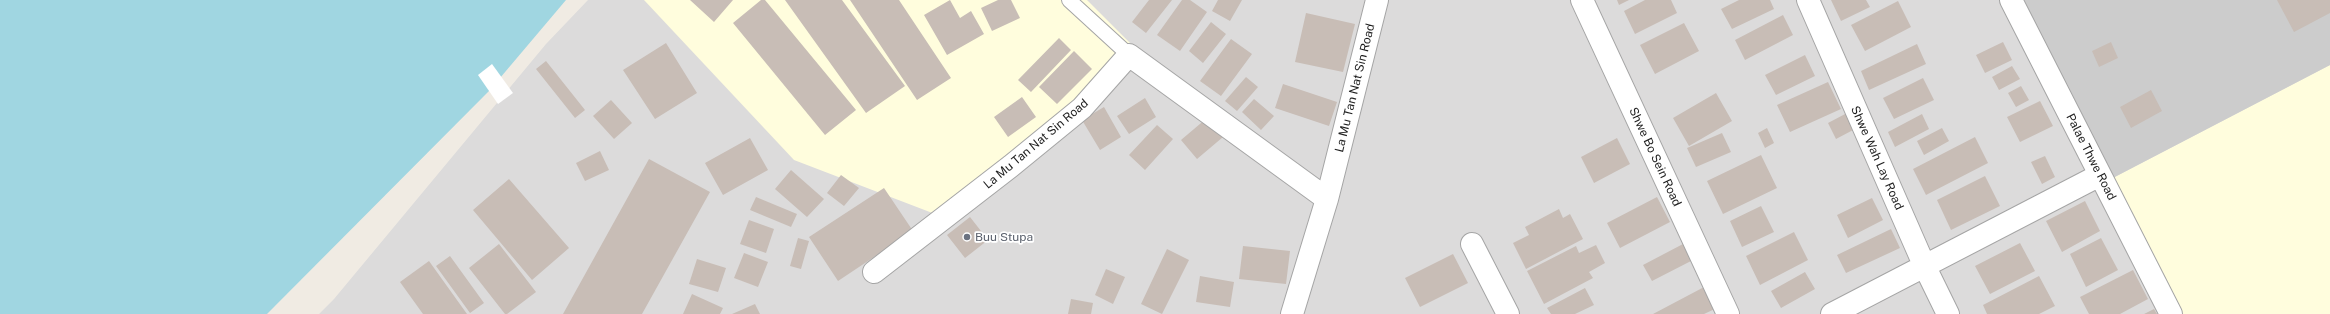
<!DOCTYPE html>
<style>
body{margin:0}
canvas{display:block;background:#f0ebe3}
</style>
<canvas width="2330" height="314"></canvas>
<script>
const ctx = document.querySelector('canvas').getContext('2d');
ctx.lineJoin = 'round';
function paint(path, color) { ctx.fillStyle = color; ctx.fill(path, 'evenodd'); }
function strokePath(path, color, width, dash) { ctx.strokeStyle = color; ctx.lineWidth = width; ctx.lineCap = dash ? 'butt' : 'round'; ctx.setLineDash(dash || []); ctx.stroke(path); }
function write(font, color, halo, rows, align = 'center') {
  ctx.font = font + ' "Public Sans",sans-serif'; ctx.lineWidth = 3.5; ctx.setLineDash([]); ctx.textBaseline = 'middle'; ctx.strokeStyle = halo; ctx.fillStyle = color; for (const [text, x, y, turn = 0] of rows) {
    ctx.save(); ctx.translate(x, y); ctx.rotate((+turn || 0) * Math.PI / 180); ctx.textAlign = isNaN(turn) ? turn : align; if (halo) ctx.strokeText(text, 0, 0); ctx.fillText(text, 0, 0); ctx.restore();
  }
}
paint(new Path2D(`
 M588,0H2330V314H319L334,299L546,44Z`), '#dcdbdb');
paint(new Path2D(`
 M644,0H1087L1132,45L1119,55L1033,155L935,214L794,160Z
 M2330,65V314H2180L2107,181Z`), '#fffddd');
paint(new Path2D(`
 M2021,0H2330V65L2107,181Z`), '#ccc');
paint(new Path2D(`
 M0,0H566L489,91L267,314H0Z`), '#a0d6e1');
paint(new Path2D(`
 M492,64L513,93L498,104L478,75Z`), '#fff');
paint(new Path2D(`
 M690,0H733L714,22Z
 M761,0H765L856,110L825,135L733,23Z
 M785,0H842L905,86L866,113Z
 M850,0H899L951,78L917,100Z
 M950,0L960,18L971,11L984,34L947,55L924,15Z
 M998,0H1011L1020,18L992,31L981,8Z
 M1149,0H1172L1146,33L1132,22Z
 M1182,0H1190L1207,12L1180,51L1157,35Z
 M1218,0H1242L1230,21L1212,11Z
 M1617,0H1629L1619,5Z
 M1645,0H1671L1677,13L1635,34L1624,11Z
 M1739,0H1770L1774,9L1732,29L1721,9Z
 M1831,0H1866L1870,7L1841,21Z
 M2277,0H2330V13L2294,32Z
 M1898,1L1911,27L1865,51L1851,25Z
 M1306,13L1355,24L1343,72L1295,62Z
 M1783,15L1793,35L1745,60L1735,40Z
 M1211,22L1226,34L1203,63L1189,51Z
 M1684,23L1699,51L1655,74L1640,45Z
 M1059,38L1071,50L1031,92L1018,80Z
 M1231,39L1252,54L1221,96L1200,81Z
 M2003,42L2012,60L1985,73L1976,55Z
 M2111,42L2118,58L2099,67L2092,51Z
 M666,43L697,93L655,119L623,70Z
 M1917,44L1926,64L1869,90L1861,71Z
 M1074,51L1092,69L1057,104L1039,87Z
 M1805,55L1815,76L1776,95L1765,75Z
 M546,61L585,110L575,118L536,69Z
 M2012,66L2020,79L1999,90L1992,77Z
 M1246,77L1258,87L1237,111L1225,101Z
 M1923,78L1934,100L1894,119L1883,98Z
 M1828,82L1841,109L1790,132L1777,105Z
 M1283,84L1337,102L1329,126L1275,108Z
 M2021,86L2029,100L2016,107L2008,93Z
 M2151,90L2162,111L2131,128L2120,107Z
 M1716,93L1732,121L1689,146L1673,118Z
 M1022,97L1036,117L1008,137L994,117Z
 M1145,98L1156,117L1129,134L1117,116Z
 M1254,99L1274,116L1261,130L1242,112Z
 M611,100L632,123L614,139L593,116Z
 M2040,101L2053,126L2020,142L2007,117Z
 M1104,107L1121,137L1100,150L1082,120Z
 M1847,113L1855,129L1836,139L1828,123Z
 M1922,114L1929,129L1895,147L1888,132Z
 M1207,118L1223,137L1197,159L1181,140Z
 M1157,125L1173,139L1145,170L1129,155Z
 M1767,128L1774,143L1765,148L1758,133Z
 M1942,128L1949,141L1924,155L1917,141Z
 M1722,133L1731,152L1696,167L1687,148Z
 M1975,137L1988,163L1926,195L1913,169Z
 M750,138L768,170L723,195L705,163Z
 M1617,138L1630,164L1594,183L1581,157Z
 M600,151L609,170L585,181L576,163Z
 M1761,155L1777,188L1723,214L1707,181Z
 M2045,156L2055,177L2042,184L2031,162Z
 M649,159L710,192L642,314H563Z
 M791,170L824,199L807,217L775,189Z
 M841,175L859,188L844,206L827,193Z
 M1985,176L2000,206L1951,230L1937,200Z
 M509,179L569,248L532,280L473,210Z
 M884,188L913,231L838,281L809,237Z
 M756,197L797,214L791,227L750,210Z
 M1657,197L1670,222L1620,248L1607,223Z
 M1872,198L1883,220L1848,238L1837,215Z
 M2085,201L2100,231L2062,252L2046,221Z
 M1761,206L1774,232L1742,247L1730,221Z
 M1559,209L1563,218L1570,214L1583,239L1526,269L1513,243L1529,235L1525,227Z
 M970,217L988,240L965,258L947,235Z
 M749,220L774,229L766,253L740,244Z
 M1891,229L1900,248L1846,273L1837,255Z
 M1794,232L1808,260L1760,285L1746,256Z
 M798,238L809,241L801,269L790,266Z
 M2101,238L2118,270L2086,287L2070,254Z
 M2020,243L2035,271L1990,294L1975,266Z
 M499,244L536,292L507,314H505L469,268Z
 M1683,244L1691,261L1652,281L1643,265Z
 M1596,245L1605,263L1589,272L1593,278L1544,304L1527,271L1576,246L1579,253Z
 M1243,246L1290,251L1286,284L1239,279Z
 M1167,249L1189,260L1162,314L1141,304Z
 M744,253L768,262L758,287L734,278Z
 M1453,254L1468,283L1420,307L1405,278Z
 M450,256L484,303L470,313L436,266Z
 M697,259L726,268L718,292L689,284Z
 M429,261L467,314H423L400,282Z
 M1106,269L1125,277L1113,304L1095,295Z
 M2133,270L2148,299L2120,314H2089L2080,297Z
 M1805,272L1815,289L1781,308L1771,291Z
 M1200,276L1234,282L1230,307L1196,302Z
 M2039,276L2055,306L2039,314H1987L1983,305Z
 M1706,286L1717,308L1704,314H1653Z
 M1585,288L1594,305L1575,314H1551L1547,308Z
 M692,294L723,308L720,314H683Z
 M1071,299L1093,303L1091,314H1068Z
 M755,304L760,314H732Z
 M2154,309L2157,314H2144Z`), '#c8bdb6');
const lane = new Path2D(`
 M1069,0L1129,55`);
const street = new Path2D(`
 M1582,0L1728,314
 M1808,0L1925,267L1948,314
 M2011,0L2171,314
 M1472,244L1508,314
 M874,272L1011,166L1082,108L1129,55L1327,199
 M1292,314L1327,199L1377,0
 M1832,314L2100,175`);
strokePath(lane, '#a5a5a5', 16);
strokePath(street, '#a5a5a5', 24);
strokePath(lane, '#fff', 14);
strokePath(street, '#fff', 22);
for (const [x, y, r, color] of [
 [967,237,4,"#6b7280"]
]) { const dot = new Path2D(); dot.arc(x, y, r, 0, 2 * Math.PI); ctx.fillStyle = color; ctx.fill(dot); strokePath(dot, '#fff', 1.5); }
write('12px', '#1e1e1e', '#fff', [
 ["La Mu Tan Nat Sin Road",1355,88,-76],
 ["La Mu Tan Nat Sin Road",1036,144,-40],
 ["Shwe Bo Sein Road",1655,157,65],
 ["Palae Thwe Road",2091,157,63],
 ["Shwe Wah Lay Road",1877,158,66]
]);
write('12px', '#5b616d', '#fff', [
 ["Buu Stupa",975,237]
], 'left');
</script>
